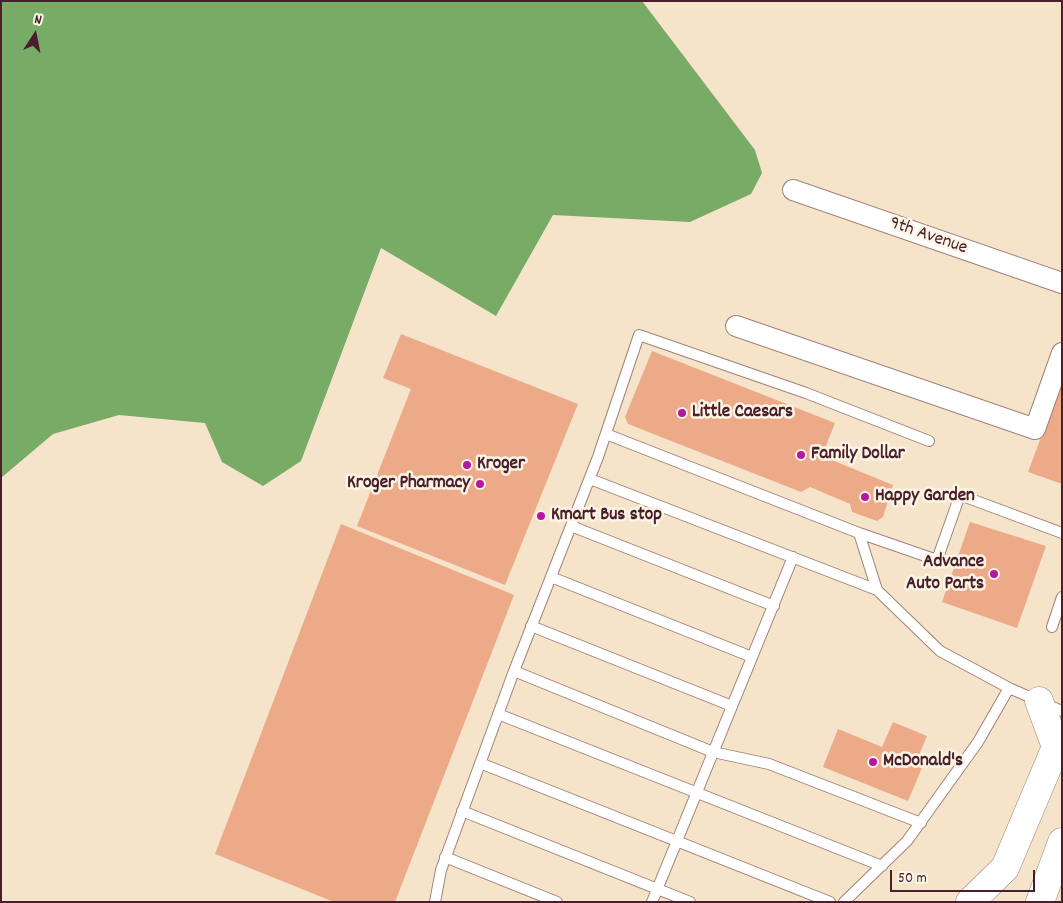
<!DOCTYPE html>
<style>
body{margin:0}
#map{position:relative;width:1063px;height:903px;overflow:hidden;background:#f5e4c9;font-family:Dekko,sans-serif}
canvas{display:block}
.frame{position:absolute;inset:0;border:2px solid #4a1f2b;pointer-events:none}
.north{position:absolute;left:10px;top:10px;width:50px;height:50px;-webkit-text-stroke:4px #fcf5e5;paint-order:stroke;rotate:11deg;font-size:14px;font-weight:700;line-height:20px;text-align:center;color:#4a1f2b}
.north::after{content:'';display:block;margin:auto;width:18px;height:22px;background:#4a1f2b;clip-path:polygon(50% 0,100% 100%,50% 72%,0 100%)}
.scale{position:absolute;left:890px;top:870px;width:145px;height:22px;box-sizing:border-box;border:2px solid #4a1f2b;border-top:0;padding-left:6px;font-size:15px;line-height:18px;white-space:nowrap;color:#4a1f2b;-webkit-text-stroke:4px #fcf5e5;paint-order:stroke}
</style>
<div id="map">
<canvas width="1063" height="903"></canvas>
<div class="frame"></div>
<div class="north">N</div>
<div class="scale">50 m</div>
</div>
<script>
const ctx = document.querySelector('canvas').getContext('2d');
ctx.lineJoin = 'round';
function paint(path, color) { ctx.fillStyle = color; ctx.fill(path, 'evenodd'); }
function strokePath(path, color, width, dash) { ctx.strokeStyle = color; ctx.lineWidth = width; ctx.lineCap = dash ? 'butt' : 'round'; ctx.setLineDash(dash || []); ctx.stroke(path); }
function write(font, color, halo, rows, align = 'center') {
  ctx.font = font + ' Dekko,sans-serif'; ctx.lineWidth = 5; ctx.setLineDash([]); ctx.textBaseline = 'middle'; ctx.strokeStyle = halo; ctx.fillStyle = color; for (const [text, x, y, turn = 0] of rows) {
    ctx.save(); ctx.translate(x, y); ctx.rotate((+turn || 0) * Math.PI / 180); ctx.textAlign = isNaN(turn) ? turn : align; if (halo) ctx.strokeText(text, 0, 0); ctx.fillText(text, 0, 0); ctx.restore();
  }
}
paint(new Path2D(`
 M1,1H642L755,150L762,173L751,194L690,222L553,215L496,316L381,248L301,461L263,486L222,462L205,423L119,415L53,434L1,478Z`), '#78ab66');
paint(new Path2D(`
 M401,334L578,404L505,585L357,526L411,389L383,378Z
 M652,351L835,423L822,456L893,485L883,517L877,521L852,512L850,504L810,487L801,492L628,424L625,417Z
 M1062,381V484L1028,472Z
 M970,522L1046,546L1017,628L942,602Z
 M341,524L514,595L395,902H334L215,854Z
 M893,722L927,736L917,760L924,763L908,801L823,767L838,729L882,747Z`), '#edaa88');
const lane = new Path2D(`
 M606,434L859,533L877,590L940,651L1009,688L1062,711
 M590,479L877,590
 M571,526L774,606
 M859,533L937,560L960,495L1062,533
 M551,577L752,657
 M531,626L732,706
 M1052,627L1062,597
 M514,671L713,752L769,764L921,823
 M498,714L882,866
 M480,763L830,902
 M462,811L690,902
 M445,857L557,902
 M435,902L441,870L514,671L598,457L639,335L806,393L929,441
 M652,902L793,557
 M844,902L907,841L978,742L1009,688`);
const street = new Path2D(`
 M793,190L1062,283
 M736,326L1035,429L1062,353`);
const primary = new Path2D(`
 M1039,701L1056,747
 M970,902L1005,868L1056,747L1062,744
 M1040,902L1062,842`);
strokePath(lane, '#a0827a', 12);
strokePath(street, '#a0827a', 22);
strokePath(primary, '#a0827a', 29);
strokePath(lane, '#fff', 10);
strokePath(street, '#fff', 20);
strokePath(primary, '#fff', 28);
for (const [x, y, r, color] of [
 [682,413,5,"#b5179e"],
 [801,455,5,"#b5179e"],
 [467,465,5,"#b5179e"],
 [480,484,5,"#b5179e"],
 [865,497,5,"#b5179e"],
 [541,516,5,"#b5179e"],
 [994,574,5,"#b5179e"],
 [873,762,5,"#b5179e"]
]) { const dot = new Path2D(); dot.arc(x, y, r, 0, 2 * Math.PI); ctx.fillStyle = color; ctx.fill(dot); strokePath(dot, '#fcf5e5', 2); }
write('19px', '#4a1f2b', '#fcf5e5', [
 ["9th Avenue",928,237,19]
]);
write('bold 19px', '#4a1f2b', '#fcf5e5', [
 ["Little Caesars",692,413],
 ["Family Dollar",811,455],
 ["Kroger",477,465],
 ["Kroger Pharmacy",470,484,"right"],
 ["Happy Garden",875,497],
 ["Kmart Bus stop",551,516],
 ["Advance",984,563,"right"],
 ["Auto Parts",984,585,"right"],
 ["McDonald's",883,762]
], 'left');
</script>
